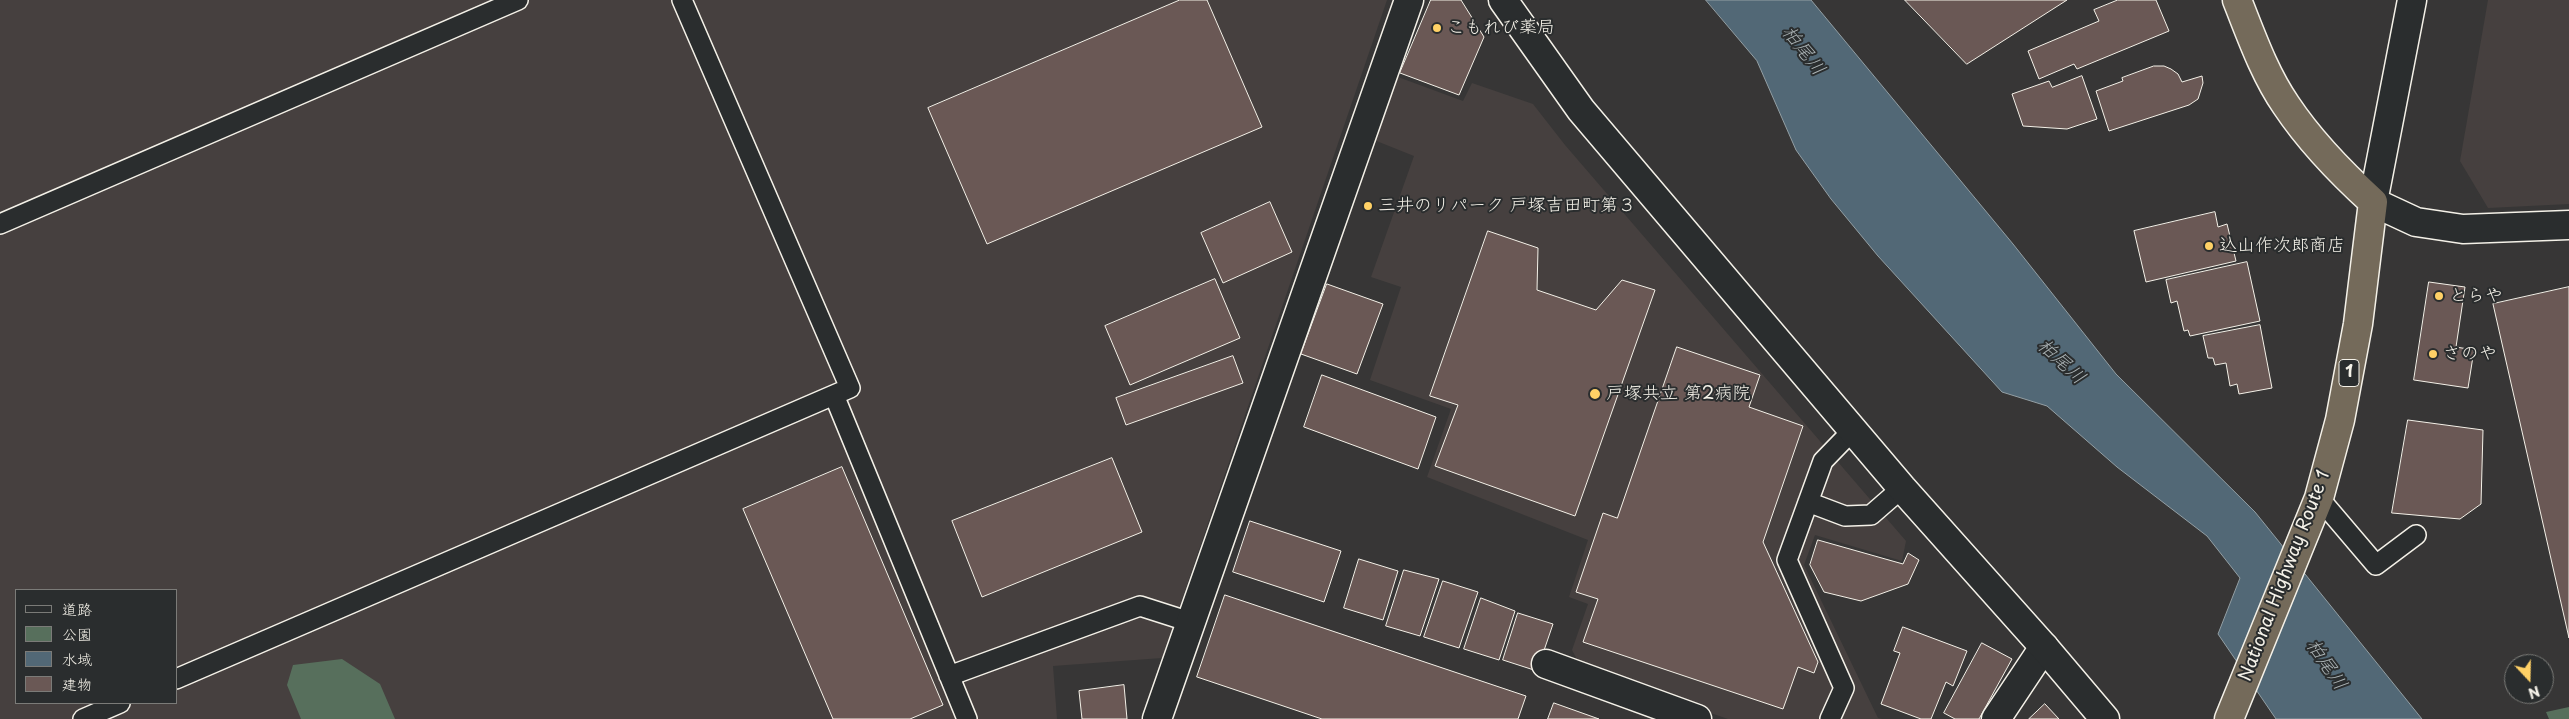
<!DOCTYPE html>
<meta charset="utf-8">
<style>
body{margin:0}
#map{position:relative;width:2569px;height:719px;overflow:hidden;background:#373636;font-family:"Playpen Sans","Klee One",sans-serif}
canvas{display:block}
.legend{position:absolute;left:15px;top:589px;width:162px;height:115px;box-sizing:border-box;background:#2a2d2e;border:1px solid #7b7b78;margin:0;padding:6px 9px;list-style:none;font-size:15px;color:#f4f1e8}
.legend li{display:flex;align-items:center;gap:10px;height:25px}
.legend b{width:25px;border:1px solid #7b7b78}
.north{position:absolute;left:2504px;top:654px;width:50px;height:50px;box-sizing:border-box;background:#2a2d2e;border:1px solid #7b7b78;border-radius:50%;rotate:159deg;font-size:14px;font-weight:700;line-height:20px;text-align:center;color:#f4f1e8}
.north::after{content:'';display:block;margin:auto;width:18px;height:22px;background:#ffd166;clip-path:polygon(50% 0,100% 100%,50% 72%,0 100%)}
</style>
<div id="map">
<canvas width="2569" height="719"></canvas>
<ul class="legend">
<li><b style="height:6px;background:#2a2d2e"></b>道路</li>
<li><b style="height:14px;background:#576f5c"></b>公園</li>
<li><b style="height:14px;background:#526876"></b>水域</li>
<li><b style="height:14px;background:#6a5855"></b>建物</li>
</ul>
<div class="north">N</div>
</div>
<script>
const ctx = document.querySelector('canvas').getContext('2d');
ctx.lineJoin = 'round';
function paint(path, color) { ctx.fillStyle = color; ctx.fill(path, 'evenodd'); }
function strokePath(path, color, width, dash) { ctx.strokeStyle = color; ctx.lineWidth = width; ctx.lineCap = dash ? 'butt' : 'round'; ctx.setLineDash(dash || []); ctx.stroke(path); }
function write(font, color, halo, rows, align = 'center') {
  ctx.font = font + ' "Playpen Sans","Klee One",sans-serif'; ctx.lineWidth = 4; ctx.setLineDash([]); ctx.textBaseline = 'middle'; ctx.strokeStyle = halo; ctx.fillStyle = color; for (const [text, x, y, turn = 0] of rows) {
    ctx.save(); ctx.translate(x, y); ctx.rotate((+turn || 0) * Math.PI / 180); ctx.textAlign = isNaN(turn) ? turn : align; if (halo) ctx.strokeText(text, 0, 0); ctx.fillText(text, 0, 0); ctx.restore();
  }
}
paint(new Path2D(`
 M0,0H1387L1162,658L1053,666L1057,719H0ZM16,590H176V703H16Z
 M2488,0H2569V204L2488,208L2460,161Z
 M1398,77L1463,101L1472,83L1533,104L1565,145L1906,541L1902,561L1815,535L1804,565L1878,718L1882,719H1728L1582,669L1572,650L1588,604L1569,597L1588,540L1427,477L1451,409L1370,380L1401,287L1371,277L1414,156L1374,140Z`), '#46403f');
paint(new Path2D(`
 M342,659L380,684L395,719H301L287,685L293,665Z
 M2569,707V719H2549L2546,712Z`), '#576f5c');
const water = new Path2D(`
 M1706,0H1811L2013,244L2116,374L2255,512L2422,719H2276L2218,634L2240,578L2207,536L2117,467L2047,406L2002,392L1878,256L1831,199L1796,150L1757,61Z`);
paint(water, '#526876');
strokePath(water, '#939fa4', 1);
const building = new Path2D(`
 M1180,0H1207L1262,127L987,244L928,108Z
 M1431,0H1461L1484,37L1459,95L1400,73Z
 M1905,0H2067L1967,64Z
 M2118,0H2156L2169,31L2077,69L2074,64L2039,79L2028,51L2099,21L2094,10Z
 M2154,66H2164L2171,69L2178,74L2182,82L2202,76L2203,83L2198,99L2189,105L2109,131L2096,91L2123,81L2122,78Z
 M2082,76L2097,119L2067,129L2023,126L2012,94L2049,81L2052,87Z
 M1270,202L1292,252L1223,283L1201,233Z
 M2215,212L2218,227L2227,224L2236,261L2146,282L2134,231Z
 M1488,231L1538,248L1537,290L1596,310L1622,280L1655,290L1575,516L1435,466L1458,405L1430,396Z
 M2247,262L2260,321L2190,336L2188,330L2184,331L2177,301L2171,303L2166,280Z
 M1215,279L1240,338L1130,385L1105,326Z
 M2429,282L2465,287L2456,347L2474,350L2468,388L2414,380Z
 M1327,284L1383,304L1357,374L1301,354Z
 M2569,287V638L2493,304Z
 M2260,325L2272,388L2239,394L2237,384L2230,386L2226,363L2215,365L2213,358H2208L2203,336Z
 M1677,347L1760,375L1749,407L1803,426L1763,542L1818,662L1814,673L1798,667L1783,709L1583,642L1598,599L1576,592L1603,513L1617,518Z
 M1233,356L1243,383L1126,425L1116,398Z
 M1322,375L1436,417L1418,469L1304,427Z
 M2408,420L2483,430L2481,504L2460,519L2392,513Z
 M1112,458L1142,532L982,597L952,521Z
 M842,467L943,705L910,719H833L743,509Z
 M1250,521L1341,551L1324,602L1233,572Z
 M1818,540L1903,564L1908,553L1919,560L1908,584L1861,601L1824,592L1810,565Z
 M1359,559L1398,571L1383,620L1344,608Z
 M1404,570L1439,579L1420,636L1386,626Z
 M1443,581L1478,592L1459,648L1424,637Z
 M1225,595L1526,696L1518,719H1322L1197,677Z
 M1481,598L1515,611L1499,660L1464,649Z
 M1518,613L1553,624L1537,671L1503,660Z
 M1903,627L1967,651L1953,686L1946,682L1931,719H1921L1881,704L1900,653L1894,651Z
 M1982,643L2012,659L1979,719H1955L1944,713Z
 M1124,685L1127,719H1082L1079,691Z
 M1554,703L1599,719H1548Z
 M2045,704L2059,719H2029Z`);
paint(building, '#6a5855');
strokePath(building, '#f4f1e8', 1);
const lane = new Path2D(`
 M0,224L518,0
 M834,395L967,719
 M2319,498L2376,565L2416,535
 M1808,502L1845,516L1871,515L1902,488
 M949,676L1140,606L1190,622
 M176,679L850,388L682,0
 M83,719L120,703
 M1830,719L1844,688L1787,560L1823,461L1853,430`);
const street = new Path2D(`
 M1546,664L1697,719
 M1157,719L1409,0
 M1996,719L2044,647`);
const secondary = new Path2D(`
 M1503,0L1581,110L1902,488L2044,647L2105,719
 M2412,0L2373,202L2416,222L2463,229L2569,225`);
const highway = new Path2D(`
 M2229,719L2319,498L2340,420L2358,324L2373,202C2341,173 2310,141 2286,105C2264,73 2251,35 2237,0`);
strokePath(lane, '#f4f1e8', 22);
strokePath(street, '#f4f1e8', 31);
strokePath(secondary, '#f4f1e8', 31);
strokePath(highway, '#f4f1e8', 31);
strokePath(lane, '#2a2d2e', 19);
strokePath(street, '#2a2d2e', 28);
strokePath(secondary, '#2a2d2e', 28);
strokePath(highway, '#746a5a', 28);
for (const [x, y, r, color] of [
 [1437,28,5,"#ffd166"],
 [1368,206,5,"#ffd166"],
 [2209,246,5,"#ffd166"],
 [2439,296,5,"#ffd166"],
 [2433,354,5,"#ffd166"],
 [1595,394,6,"#ffd166"]
]) { const dot = new Path2D(); dot.arc(x, y, r, 0, 2 * Math.PI); ctx.fillStyle = color; ctx.fill(dot); strokePath(dot, '#2a2d2e', 2); }
for (const [x, y, w] of [
 [2349,373,20]
]) { const box = new Path2D(); box.roundRect(x - w / 2, y - 13.5, w, 27, 4); ctx.fillStyle = '#2a2d2e'; ctx.fill(box); strokePath(box, '#f4f1e8', 1); }
write('bold 16px', '#f4f1e8', null, [
 ["1",2349,373]
]);
write('18px', '#f4f1e8', '#2a2d2e', [
 ["こもれび薬局",1447,28],
 ["三井のリパーク 戸塚吉田町第３",1378,206],
 ["込山作次郎商店",2219,246],
 ["とらや",2449,296],
 ["さのや",2443,354],
 ["戸塚共立 第2病院",1606,394]
], 'left');
write('18px', '#f4f1e8', '#2a2d2e', [
 ["National Highway Route 1",2285,576,-69]
]);
write('italic 19px', '#abb3b5', '#2a2d2e', [
 ["柏尾川",1803,51,52],
 ["柏尾川",2061,362,43],
 ["柏尾川",2326,665,56]
]);
</script>
